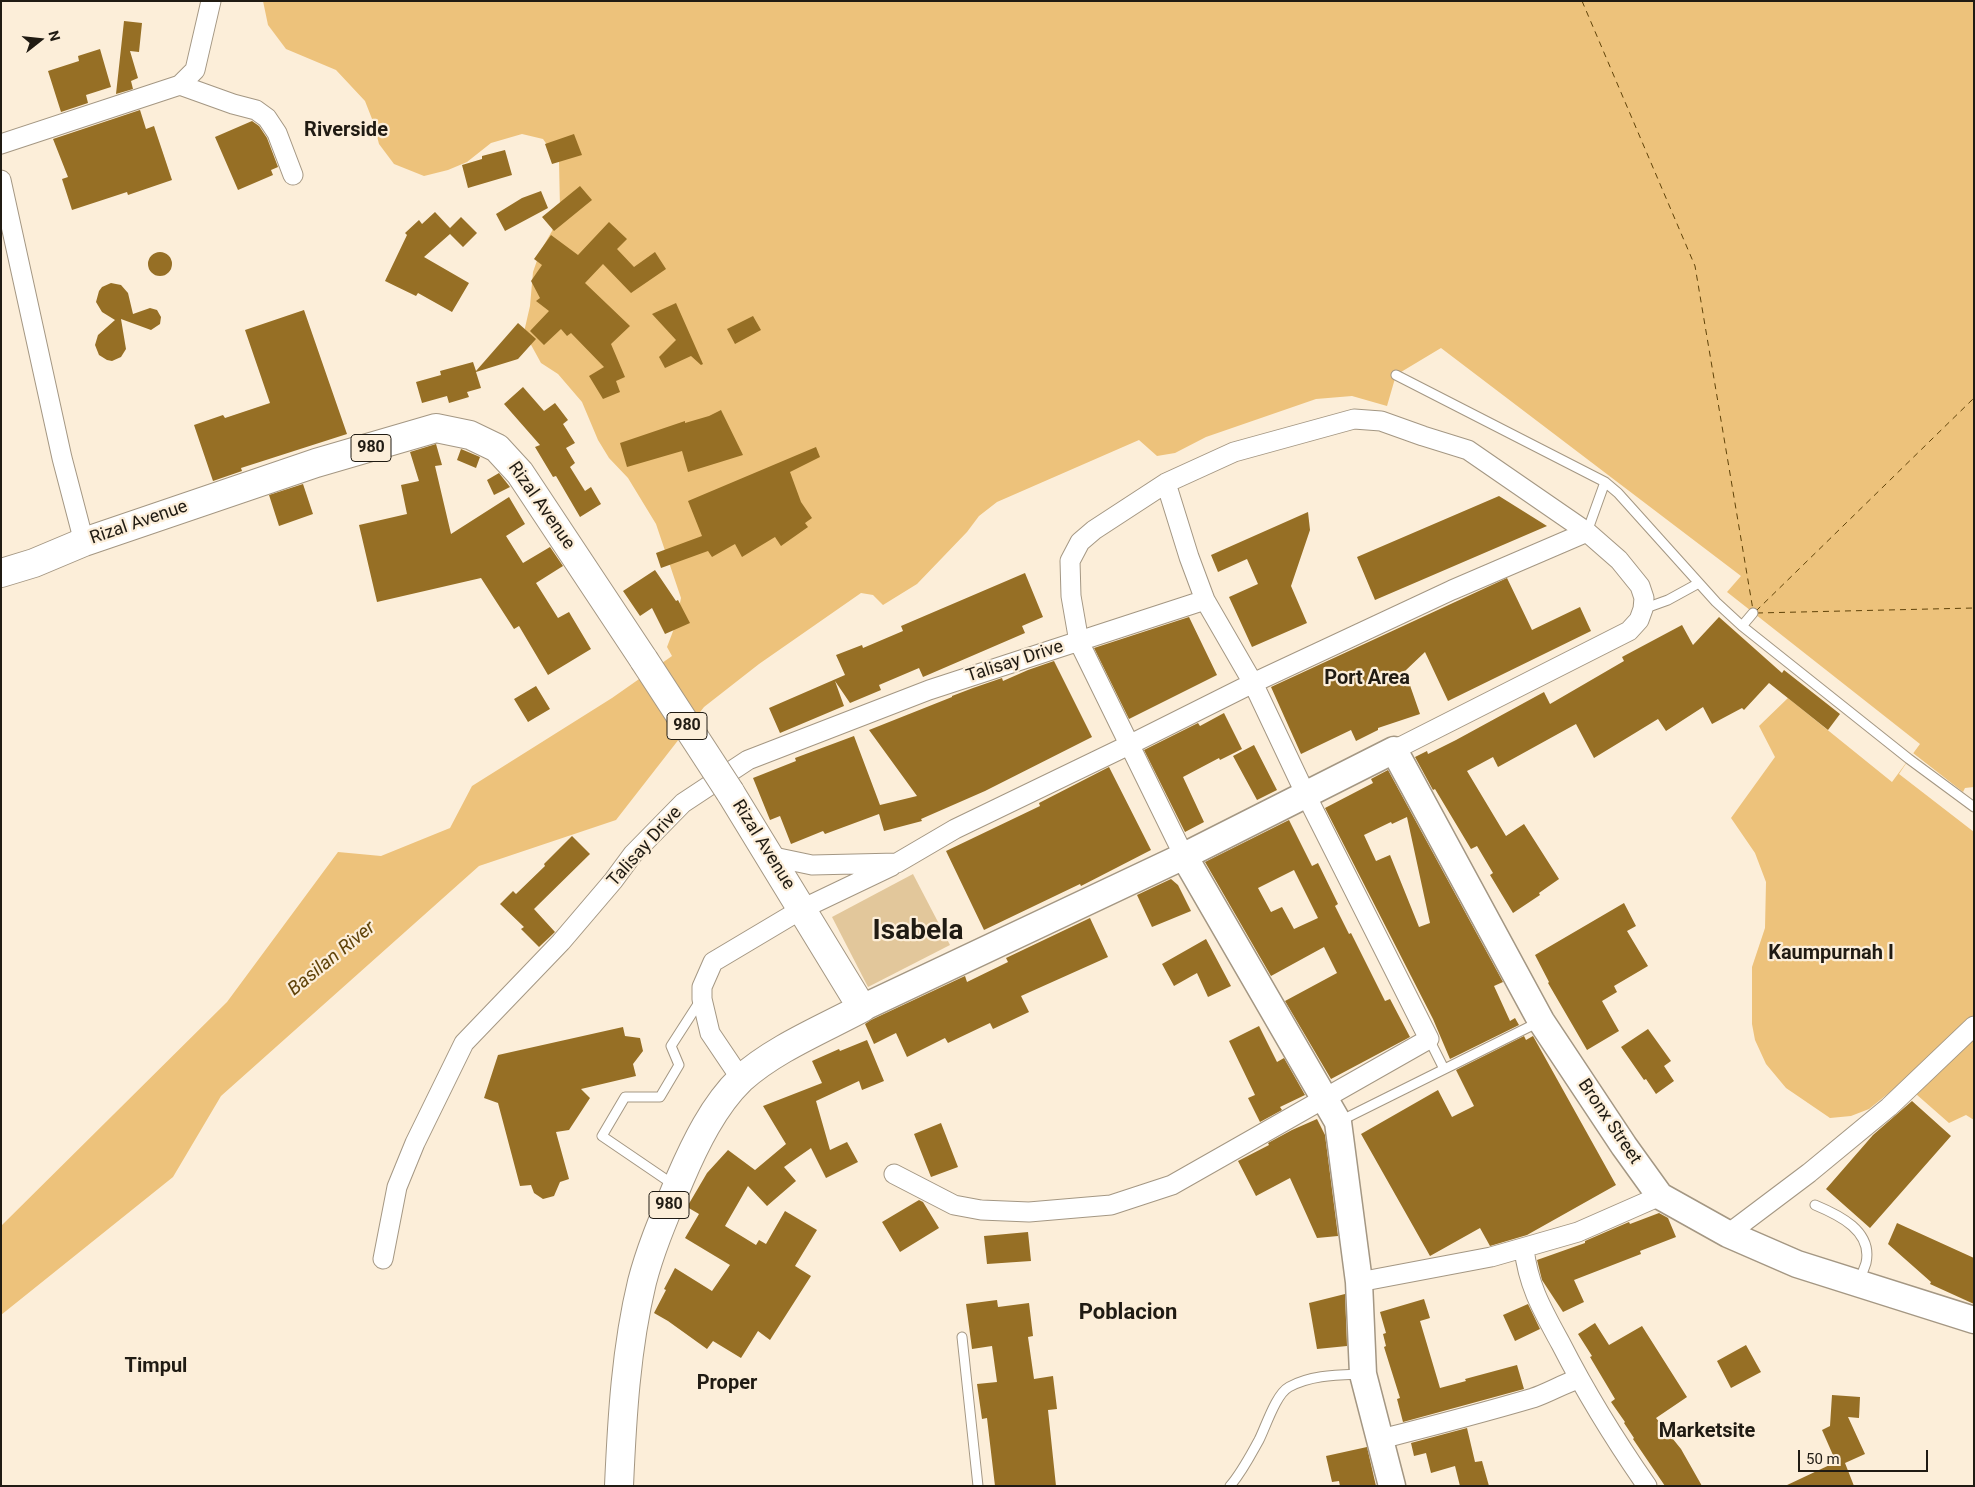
<!DOCTYPE html>
<style>
body{margin:0}
#map{position:relative;width:1975px;height:1487px;overflow:hidden;background:#fceed9;font-family:Roboto,sans-serif}
canvas{display:block}
.frame{position:absolute;inset:0;border:2px solid #201b13;pointer-events:none}
.north{position:absolute;left:15px;top:15px;width:50px;height:50px;-webkit-text-stroke:4px #fceed9;paint-order:stroke;rotate:74deg;font-size:14px;font-weight:700;line-height:20px;text-align:center;color:#201b13}
.north::after{content:'';display:block;margin:auto;width:18px;height:22px;background:#201b13;clip-path:polygon(50% 0,100% 100%,50% 72%,0 100%)}
.scale{position:absolute;left:1798px;top:1450px;width:130px;height:22px;box-sizing:border-box;border:2px solid #201b13;border-top:0;padding-left:6px;font-size:15px;line-height:18px;white-space:nowrap;color:#201b13;-webkit-text-stroke:4px #fceed9;paint-order:stroke}
</style>
<div id="map">
<canvas width="1975" height="1487"></canvas>
<div class="frame"></div>
<div class="north">N</div>
<div class="scale">50 m</div>
</div>
<script>
const ctx = document.querySelector('canvas').getContext('2d');
ctx.lineJoin = 'round';
function paint(path, color) { ctx.fillStyle = color; ctx.fill(path, 'evenodd'); }
function strokePath(path, color, width, dash) { ctx.strokeStyle = color; ctx.lineWidth = width; ctx.lineCap = dash ? 'butt' : 'round'; ctx.setLineDash(dash || []); ctx.stroke(path); }
function write(font, color, halo, rows, align = 'center') {
  ctx.font = font + ' Roboto,sans-serif'; ctx.lineWidth = 4.5; ctx.setLineDash([]); ctx.textBaseline = 'middle'; ctx.strokeStyle = halo; ctx.fillStyle = color; for (const [text, x, y, turn = 0] of rows) {
    ctx.save(); ctx.translate(x, y); ctx.rotate((+turn || 0) * Math.PI / 180); ctx.textAlign = isNaN(turn) ? turn : align; if (halo) ctx.strokeText(text, 0, 0); ctx.fillText(text, 0, 0); ctx.restore();
  }
}
paint(new Path2D(`
 M913,874L950,945L868,987L832,917Z`), '#e2c79b');
paint(new Path2D(`
 M263,1H1974V1120L1966,1115L1949,1123L1908,1087L1895,1088L1869,1109L1851,1116L1830,1118L1786,1088L1766,1064L1755,1040L1752,1024V967L1765,928L1766,882L1755,853L1731,818L1775,757L1759,726L1788,698L1892,782L1920,744L1727,592L1741,576L1441,348L1396,375L1387,406L1352,396L1316,399L1206,437L1175,453L1157,456L1139,440L997,502L979,516L967,532L917,584L883,605L873,595L861,593L759,664L704,707L616,820L479,866L221,1096L173,1177L1,1315V1226L227,1002L338,852L381,856L450,828L472,786L612,698L672,656L667,647L675,626L681,598L656,524L628,478L609,458L598,440L582,402L558,374L541,363L524,332L530,306L533,272L540,252L552,231L560,208L559,162L543,139L522,134L491,143L467,162L448,170L424,176L394,164L379,144L374,124L365,101L336,70L286,49L268,25Z`), '#edc27b');
paint(new Path2D(`
 M1913,753L1963,792L1965,788L1974,787V832L1899,774Z`), '#fceed9');
strokePath(new Path2D(`
 M1582,1L1695,266L1753,610
 M1756,611L1974,398
 M1757,613L1974,608`), '#604309', 1, [6, 5]);
paint(new Path2D(`
 M124,21L142,23L139,52L130,51L138,78L131,81L133,89L116,94Z
 M100,49L111,87L86,95L88,103L61,112L48,71L79,61L78,56Z
 M140,110L146,129L154,126L172,180L128,195L127,192L72,210L62,179L68,177L53,139Z
 M252,121L259,126L267,138L278,167L271,170L273,175L238,190L215,137Z
 M574,134L582,155L552,164L545,144Z
 M505,150L512,175L468,188L462,165L482,159V156Z
 M580,186L592,200L554,231L542,217Z
 M541,191L548,208L505,231L496,214L522,198Z
 M435,212L450,228L461,217L477,233L463,247L450,234L424,257L469,283L452,312L418,293L416,296L385,281L407,235L405,233L419,220L422,224Z
 M609,222L627,239L617,249L634,267L655,252L666,269L631,293L603,264L585,283L630,326L611,344L625,377L616,381L620,392L603,399L589,376L604,367L571,333L567,336L561,329L544,345L530,331L549,311L536,301L540,298L531,281L542,265L534,259L551,235L578,255Z
 M148 264a12 12 0 1 1 24 0a12 12 0 1 1-24 0Z
 M111,283L121,285L128,293L133,314L150,308L157,310L161,317L160,324L151,330L121,319L126,349L121,357L112,361L107,360L99,355L95,345L98,335L115,320L102,312L96,302L99,291L102,287Z
 M676,303L703,364L701,365L691,356L665,368L659,357L676,340L652,314Z
 M304,310L347,434L241,468L242,471L213,481L194,425L223,415L225,418L270,403L245,330Z
 M753,316L761,330L735,344L727,329Z
 M518,323L536,339L518,359L476,372L481,388L467,392L469,397L449,403L447,396L422,403L416,382L441,375L440,371L473,362L476,371Z
 M523,387L544,411L555,403L568,420L563,424L575,443L566,448L575,463L570,467L585,491L591,487L601,504L580,517L556,476L553,477L535,447L540,445L504,404Z
 M721,410L743,455L688,472L682,451L627,467L620,443L685,421V423L709,416Z
 M436,444L442,465L435,466L451,534L509,497L525,524L506,536L523,563L550,547L563,566L536,583L558,618L569,612L591,649L548,675L519,626L514,629L481,578L377,602L359,525L407,514L401,485L419,481L410,452Z
 M816,447L820,457L790,472L801,502L812,518L805,523L808,527L781,546L775,537L742,557L735,544L712,557L708,551L661,568L656,553L702,536L688,501Z
 M461,449L480,457L476,468L457,460Z
 M499,473L510,487L494,495L487,480Z
 M303,484L313,514L279,526L269,495Z
 M1499,496L1547,526L1375,600L1357,557Z
 M1308,512L1310,530L1291,586L1307,623L1252,647L1229,597L1258,584L1247,559L1218,572L1211,555Z
 M655,570L676,601L678,600L690,623L665,634L652,608L640,616L623,591Z
 M1025,573L1043,617L1022,626L1025,633L923,677L919,668L879,685L881,690L850,703L835,681L844,706L780,733L769,708L845,675L836,655L862,645L863,648L903,631L901,626Z
 M1507,578L1532,630L1580,607L1591,631L1448,701L1425,652L1405,671L1420,714L1378,728V730L1356,741L1351,730L1301,754L1271,687Z
 M1189,617L1217,675L1129,719L1094,648Z
 M1719,617L1782,673L1784,670L1840,714L1828,730L1769,683L1744,710L1742,708L1712,724L1703,707L1666,731L1658,719L1594,758L1576,724L1498,767L1493,757L1467,771L1506,836L1524,824L1559,879L1539,893L1540,895L1513,913L1490,875L1493,873L1477,846L1471,849L1435,789L1433,790L1415,757L1427,751L1428,754L1456,740L1544,692L1550,704L1624,661L1622,657L1682,625L1693,645Z
 M1054,661L1092,737L985,791L921,819L922,821L884,831L879,814L825,834L823,831L791,844L780,816L770,820L753,778L796,761L795,758L854,736L880,805L917,796L869,730L952,697V696L973,688L1002,678L1003,681L1028,670Z
 M536,686L550,709L528,722L514,699Z
 M1224,713L1242,749L1220,760L1219,758L1183,777L1204,822L1185,832L1144,750L1198,723L1200,726Z
 M1254,745L1277,790L1257,800L1233,756Z
 M1109,767L1151,850L1081,886L1080,884L984,930L946,851L1040,806L1039,803Z
 M1388,770L1503,982L1494,986L1510,1021L1515,1018L1519,1025L1450,1059L1433,1019L1325,808L1373,783L1371,779ZM1407,817L1430,923L1419,927L1390,855L1376,861L1364,835L1391,822L1392,824Z
 M1289,820L1312,866L1318,863L1338,904L1335,906L1349,934L1351,933L1385,1001L1390,999L1410,1037L1331,1079L1285,1001L1337,973L1324,947L1271,976L1205,862ZM1294,870L1318,918L1294,929L1282,907L1271,912L1258,888Z
 M572,836L590,854L534,909L555,932L539,947L521,929L524,927L500,904L513,891L516,894L545,866L544,864Z
 M1171,879L1178,885L1191,911L1152,927L1137,895Z
 M1624,903L1636,926L1627,931L1648,966L1614,986L1617,992L1602,1001L1619,1031L1587,1050L1548,983L1549,982L1535,955Z
 M1090,918L1108,957L1021,996L1029,1012L993,1029L990,1023L948,1043L945,1038L907,1057L896,1033L874,1044L865,1024L871,1020L965,976L967,982L1008,962L1006,958Z
 M1206,939L1231,986L1208,997L1197,973L1174,986L1162,964Z
 M1259,1026L1277,1062L1284,1058L1305,1095L1280,1107L1282,1110L1260,1122L1248,1098L1255,1095L1229,1041Z
 M623,1027L625,1036L640,1038L643,1051L633,1064L636,1076L581,1089L590,1098L569,1130L556,1132L569,1179L560,1182L554,1196L543,1199L534,1193L531,1185L520,1186L498,1103L484,1098L498,1055Z
 M1648,1029L1671,1061L1664,1066L1674,1081L1656,1094L1646,1079L1644,1080L1621,1047Z
 M1524,1036L1526,1040L1533,1036L1616,1185L1527,1235L1490,1246L1480,1228L1430,1256L1361,1134L1438,1090L1452,1117L1474,1106L1456,1070Z
 M867,1040L884,1081L862,1090L859,1081L816,1101L830,1150L847,1142L858,1162L826,1178L811,1148L784,1167L796,1181L767,1206L748,1186L725,1226L756,1245L759,1240L766,1244L785,1211L817,1230L795,1266L811,1276L770,1340L758,1331L741,1358L713,1341L707,1349L668,1321L654,1313L666,1290L664,1289L675,1268L712,1291L730,1265L685,1238L699,1214L687,1207L707,1173L728,1150L755,1170L786,1144L763,1106L822,1083L812,1061L839,1049L840,1051Z
 M1912,1101L1951,1136L1870,1228L1826,1189L1873,1135Z
 M1317,1119L1325,1135L1338,1236L1317,1238L1290,1178L1256,1196L1238,1161L1269,1145L1268,1143L1292,1130Z
 M941,1123L958,1167L931,1177L914,1134Z
 M919,1200L923,1202L939,1228L900,1252L882,1222Z
 M1659,1213L1668,1218L1676,1237L1640,1251L1641,1254L1574,1280L1584,1302L1563,1312L1542,1280L1537,1260L1585,1243V1241L1629,1222L1630,1224Z
 M1897,1223L1974,1258V1304L1930,1284L1931,1282L1888,1244Z
 M1028,1232L1031,1261L987,1264L984,1236Z
 M1345,1294L1347,1346L1317,1349L1309,1303Z
 M1424,1299L1430,1318L1420,1321L1440,1388L1466,1381L1465,1379L1517,1365L1524,1389L1403,1422L1397,1399L1400,1398L1384,1347L1386,1346L1383,1334L1386,1333L1380,1312Z
 M997,1300L998,1307L1029,1303L1033,1336L1028,1337L1034,1379L1053,1376L1057,1409L1048,1410L1056,1486H995L987,1418L982,1419L977,1384L997,1382L992,1346L972,1349L966,1304Z
 M1528,1304L1540,1329L1515,1341L1503,1315Z
 M1595,1323L1609,1345L1642,1326L1687,1397L1656,1418L1681,1449L1702,1486H1665L1633,1439L1634,1438L1624,1423L1625,1422L1611,1402L1615,1399L1590,1357L1592,1356L1578,1334Z
 M1746,1345L1761,1372L1731,1388L1717,1361Z
 M1832,1395L1860,1397L1859,1418L1848,1417L1865,1454L1845,1463L1854,1486H1785L1836,1462L1822,1430L1830,1426Z
 M1467,1428L1475,1462L1482,1461L1489,1486H1460L1455,1466L1431,1473L1426,1453L1414,1456L1411,1443Z
 M1367,1447L1376,1486H1340L1339,1481L1332,1482L1326,1456Z`), '#966f25');
const lane = new Path2D(`
 M1396,375L1605,482L1618,493L1716,602L1742,626L1909,759L1974,807
 M1587,532L1605,482
 M1643,609L1668,600L1699,583
 M1742,626L1753,613
 M1429,1039L1444,1069
 M1340,1121L1539,1022
 M674,1185L602,1136L625,1097H660L679,1065L671,1046L700,1001
 M1815,1205C1839,1215 1873,1231 1866,1263C1864,1269 1861,1276 1859,1282
 M962,1337L978,1486
 M1230,1486C1242,1472 1250,1456 1259,1440C1266,1426 1276,1394 1289,1387C1311,1375 1337,1375 1361,1374`);
const street = new Path2D(`
 M180,85L233,104L256,110L267,118L277,133L293,175
 M1,144L180,85L195,70L211,1
 M1,180L62,458L84,542
 M769,856L812,865L897,863L955,829L1131,744L1253,683L1452,590L1587,532
 M1184,856L1079,642L1071,596L1070,561L1080,542L1094,530L1166,483L1234,452L1354,419L1381,421L1423,436L1468,450L1587,532L1619,560L1640,586L1644,598L1643,609L1639,620L1629,631L1394,750
 M741,1079L710,1033L702,999V987L713,962L802,909L892,866
 M894,1174L954,1205L981,1210L1029,1212L1111,1205L1172,1185L1429,1039L1306,795L1253,683L1205,600L1189,557L1166,483
 M1728,1234L1809,1173L1889,1107L1974,1026
 M1524,1248C1528,1286 1543,1311 1561,1344C1586,1393 1615,1440 1647,1486
 M383,1259L397,1187L415,1143L464,1043L561,942L613,881L633,854L683,803L748,760L929,690L1205,600
 M1359,1282L1491,1257L1578,1232L1660,1196
 M1381,1439C1432,1426 1482,1413 1533,1398C1548,1393 1563,1384 1578,1379`);
const secondary = new Path2D(`
 M1184,856L1338,1122L1359,1282L1363,1374L1392,1486
 M862,1008L1184,856L1394,750L1541,1021L1624,1146L1660,1196L1728,1234L1797,1264L1974,1320`);
const primary = new Path2D(`
 M1,573L34,563L84,542L316,463L436,428L470,435L497,448L520,473L644,660
 M619,1486C622,1418 626,1348 642,1282C651,1247 666,1213 680,1179C695,1144 714,1105 741,1079C774,1049 823,1029 862,1008L730,792`);
strokePath(lane, '#a49783', 11);
strokePath(street, '#a49783', 21);
strokePath(secondary, '#a49783', 29);
strokePath(primary, '#a49783', 30);
strokePath(lane, '#fff', 9);
strokePath(street, '#fff', 19);
strokePath(secondary, '#fff', 26);
strokePath(primary, '#fff', 28);
const primaryBridge = new Path2D(`
 M644,660L730,792`);
strokePath(primaryBridge, '#a49783', 30, []);
strokePath(primaryBridge, '#fff', 28);
for (const [x, y, w] of [
 [371,448,40],
 [687,726,40],
 [669,1205,40]
]) { const box = new Path2D(); box.roundRect(x - w / 2, y - 13.5, w, 27, 4); ctx.fillStyle = '#fceed9'; ctx.fill(box); strokePath(box, '#201b13', 1); }
write('bold 16px', '#201b13', null, [
 ["980",371,448],
 ["980",687,726],
 ["980",669,1205]
]);
write('18px', '#201b13', '#fceed9', [
 ["Rizal Avenue",541,506,55],
 ["Rizal Avenue",139,523,-19],
 ["Talisay Drive",1015,662,-18],
 ["Rizal Avenue",763,845,58],
 ["Talisay Drive",645,847,-48],
 ["Bronx Street",1609,1122,56]
]);
write('italic 19px', '#604309', '#fceed9', [
 ["Basilan River",332,959,-39]
]);
write('bold 20px', '#201b13', '#fceed9', [
 ["Riverside",346,131],
 ["Port Area",1367,679],
 ["Kaumpurnah I",1831,954],
 ["Timpul",156,1367],
 ["Proper",727,1384],
 ["Marketsite",1707,1432]
]);
write('bold 22px', '#201b13', '#fceed9', [
 ["Poblacion",1128,1313]
]);
write('bold 28px', '#201b13', '#fceed9', [
 ["Isabela",918,932]
]);
</script>
